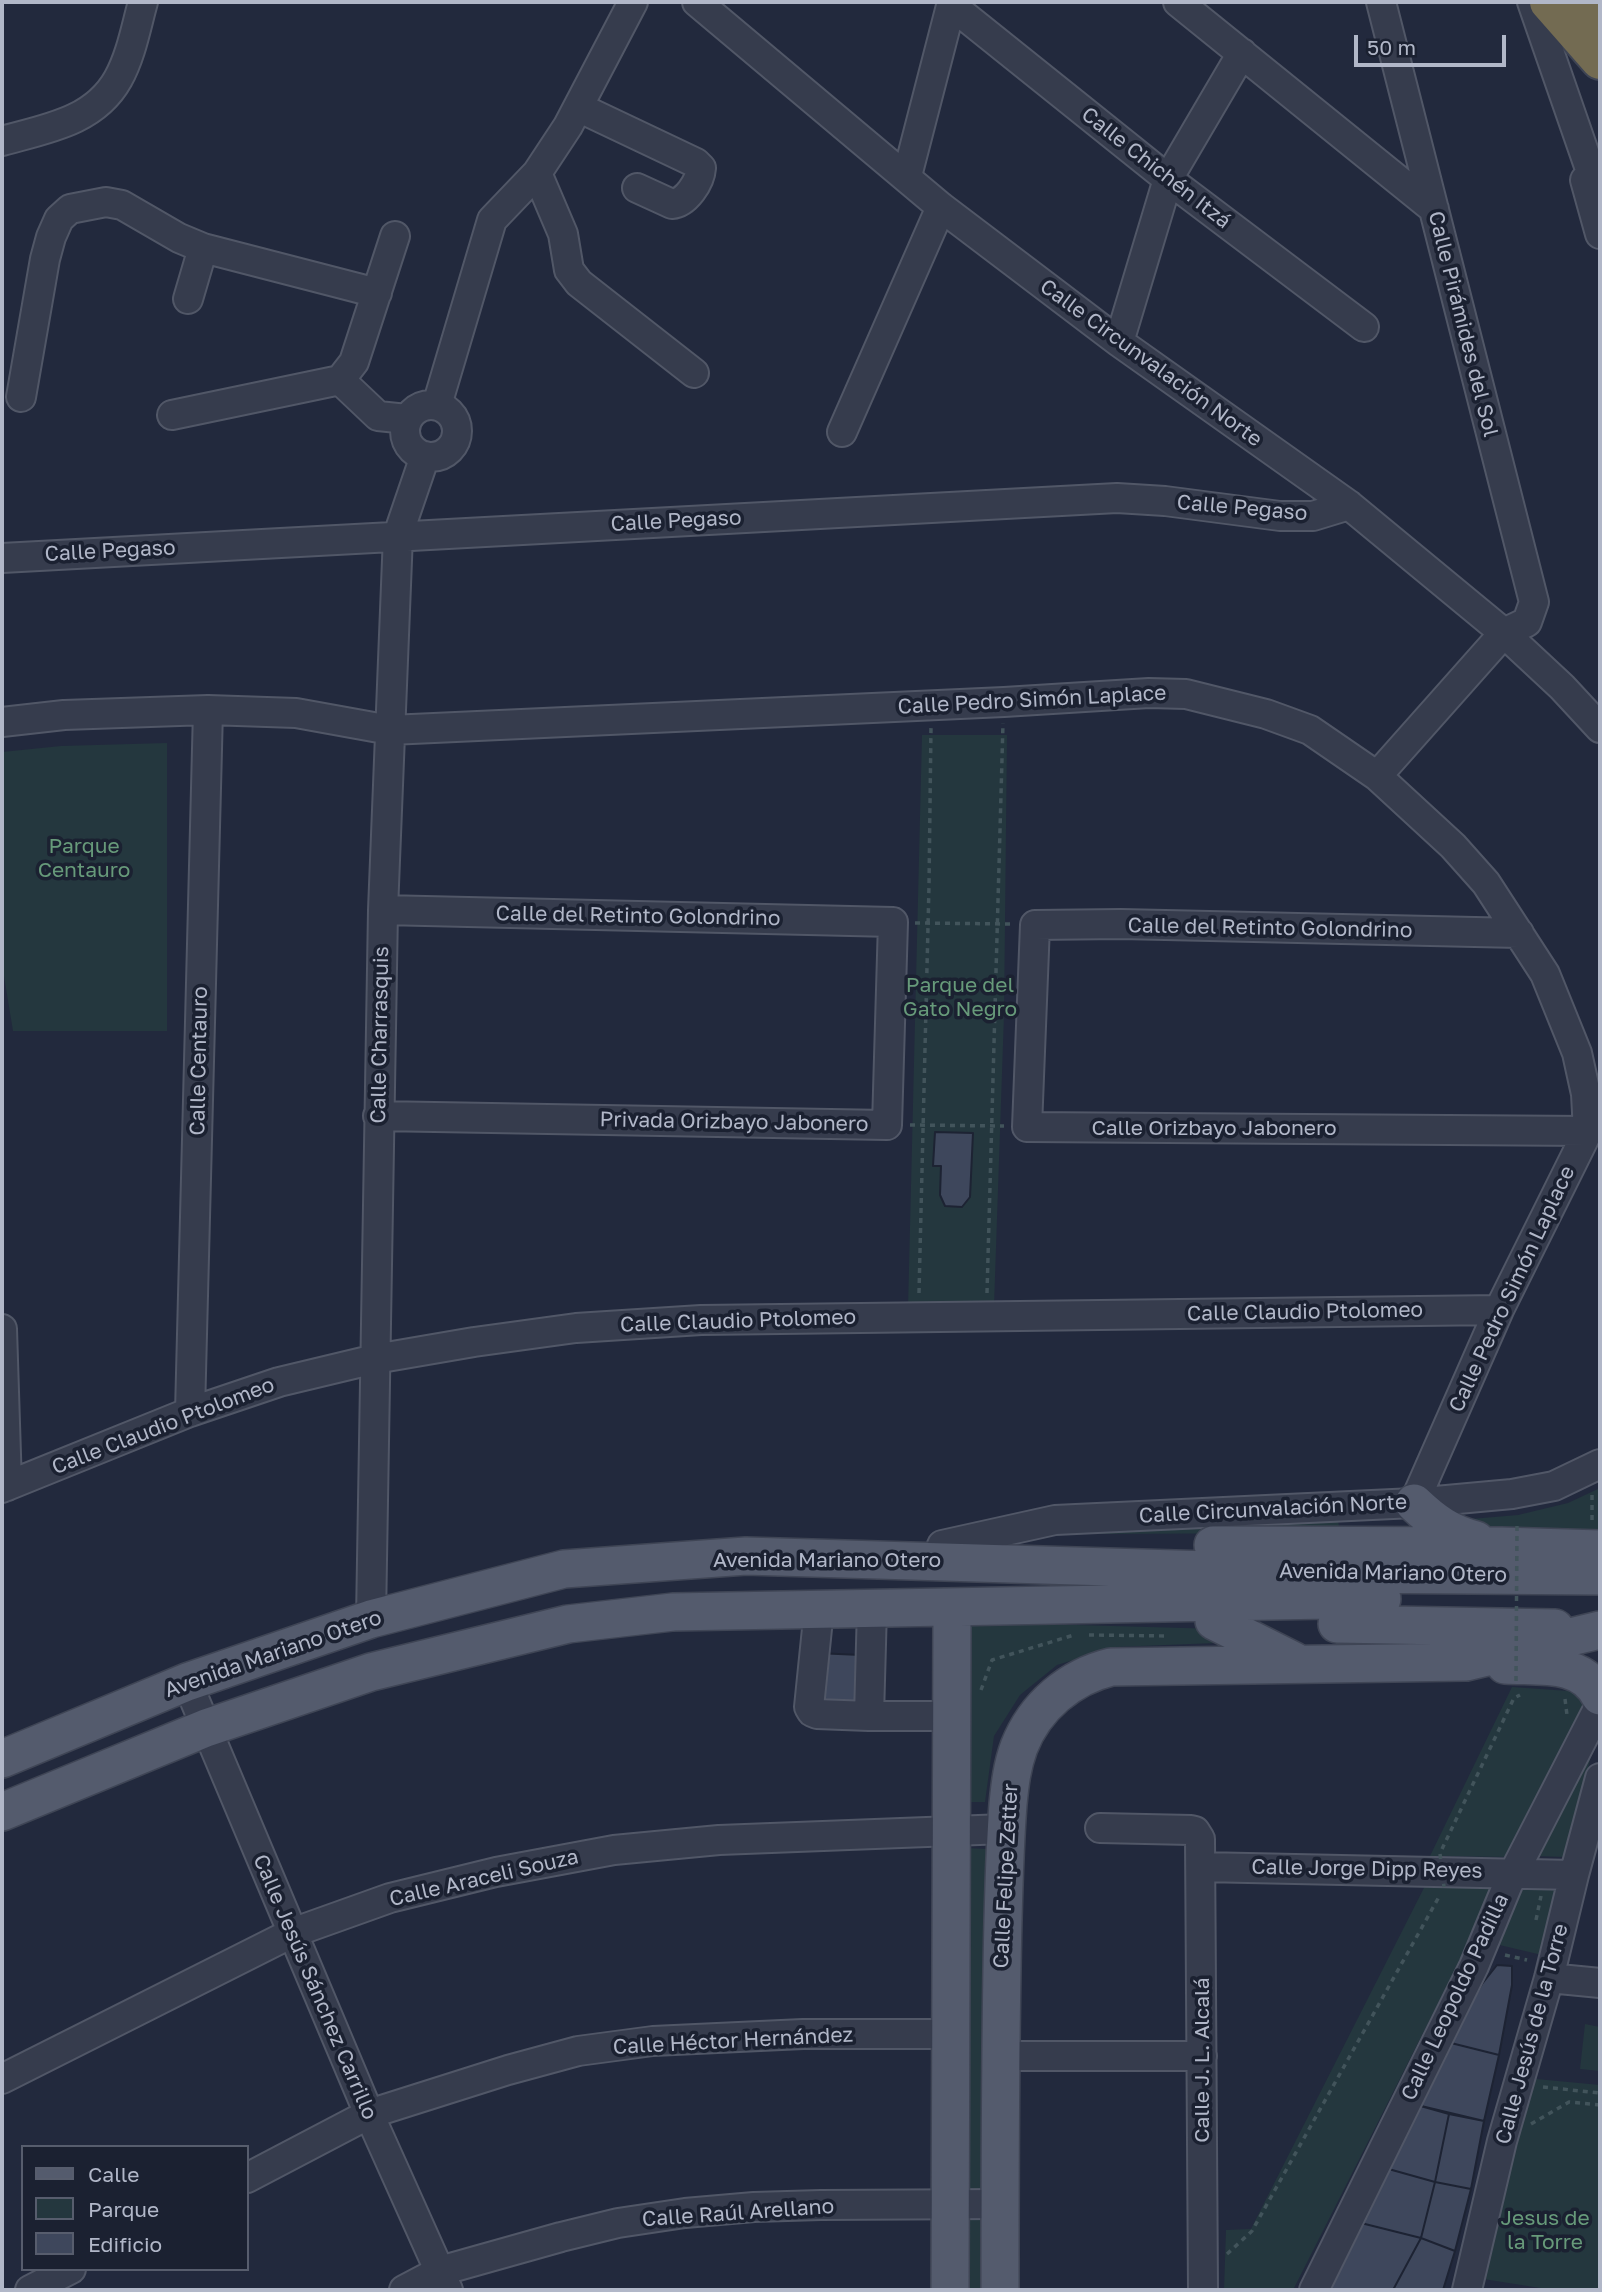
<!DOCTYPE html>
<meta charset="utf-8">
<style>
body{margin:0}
#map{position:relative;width:1602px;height:2292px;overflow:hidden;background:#22293d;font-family:"Golos Text",sans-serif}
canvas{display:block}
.frame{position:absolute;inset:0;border:4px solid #b1b7c8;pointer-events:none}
.legend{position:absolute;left:21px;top:2145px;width:228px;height:126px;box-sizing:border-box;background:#1b2131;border:2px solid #575d6d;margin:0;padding:9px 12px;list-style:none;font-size:21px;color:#b1b7c8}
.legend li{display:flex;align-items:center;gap:14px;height:35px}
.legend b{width:35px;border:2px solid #575d6d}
.scale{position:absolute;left:1354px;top:35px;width:152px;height:32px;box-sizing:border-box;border:4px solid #b1b7c8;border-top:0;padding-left:9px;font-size:21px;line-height:24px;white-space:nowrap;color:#b1b7c8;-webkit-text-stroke:5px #1b2131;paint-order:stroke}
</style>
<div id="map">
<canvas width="1602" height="2292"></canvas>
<div class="frame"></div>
<ul class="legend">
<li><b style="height:9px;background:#545b6d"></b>Calle</li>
<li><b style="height:19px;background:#24373e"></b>Parque</li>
<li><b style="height:19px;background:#3e475c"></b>Edificio</li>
</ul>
<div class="scale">50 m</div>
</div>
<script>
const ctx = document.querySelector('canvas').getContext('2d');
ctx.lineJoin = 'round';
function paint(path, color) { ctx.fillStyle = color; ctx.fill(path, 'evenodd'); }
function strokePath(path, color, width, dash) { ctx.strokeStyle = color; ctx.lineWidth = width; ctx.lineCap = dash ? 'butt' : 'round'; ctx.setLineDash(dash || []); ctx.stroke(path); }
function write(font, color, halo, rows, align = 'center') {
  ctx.font = font + ' "Golos Text",sans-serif'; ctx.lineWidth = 7; ctx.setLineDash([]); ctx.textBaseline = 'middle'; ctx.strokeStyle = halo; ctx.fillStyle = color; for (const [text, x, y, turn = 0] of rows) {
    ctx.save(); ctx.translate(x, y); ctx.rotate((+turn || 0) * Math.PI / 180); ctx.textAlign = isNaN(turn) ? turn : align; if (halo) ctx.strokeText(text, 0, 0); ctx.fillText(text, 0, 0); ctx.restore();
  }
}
paint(new Path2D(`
 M922,735H1007L1004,1015L994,1306L908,1308Z
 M167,743V1031H13L2,964V752L61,746Z
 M1600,1488V1532L1497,1531L1459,1520L1518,1515L1568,1503Z
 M1337,1516L1339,1526L1303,1533L1094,1534V1529Z
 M969,1622L1220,1629L1241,1642L1116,1647L1057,1665L1020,1695L994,1736L985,1802H967Z
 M1512,1687L1583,1692L1589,1708L1510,1857L1430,1856Z
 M1586,1751L1592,1752L1566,1857L1534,1856Z
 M966,1848L987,1849L986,2190H964Z
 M1429,1878L1501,1879L1293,2290H1224L1226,2230L1251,2229Z
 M1523,1879L1562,1880L1542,1955L1491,1943Z
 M1585,2024L1600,2027V2071L1580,2069Z
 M1526,2078L1600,2085V2290H1553L1477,2278Z
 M963,2213H986V2290H963Z`), '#24373e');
const building = new Path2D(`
 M935,1132L973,1133L970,1197L962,1207L945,1206L940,1195L941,1166H933Z
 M816,1653L861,1655L859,1711L814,1709Z
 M1497,1965L1512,1966V1985L1499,2055L1447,2042L1482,1984Z
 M1447,2042L1499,2055L1484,2121L1417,2105Z
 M1417,2105L1449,2114L1435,2182L1385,2168Z
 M1449,2114L1484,2121L1471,2189L1435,2182Z
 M1385,2168L1435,2182L1421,2238L1357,2222Z
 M1435,2182L1471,2189L1455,2251L1421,2238Z
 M1357,2222L1421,2238L1393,2290H1325Z
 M1421,2238L1455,2251L1443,2290H1393Z`);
paint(building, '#3e475c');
strokePath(building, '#1d2333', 2);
const minor = new Path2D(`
 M697,2L941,207L1119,342L1349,505L1504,633L1562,687L1600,728
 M1178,2L1434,209
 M1532,2L1600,198
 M951,5L1168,179L1364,327
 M578,107L696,163L701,168C700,182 686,203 672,204L637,188
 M2,141C45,129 94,122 118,79C131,56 136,27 143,2
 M537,173L563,234L569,270L579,283L694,373
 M907,176L952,2
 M1585,180L1600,234
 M188,299L203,248
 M1119,342L1168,179L1242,53
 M340,380L378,416L407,419
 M21,397L45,259L51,237L59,219L70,209L106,202L122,205L179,238L203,248L377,293
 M437,405L492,220L537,173L568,126L633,2
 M405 431a26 26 0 1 1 52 0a26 26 0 1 1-52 0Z
 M172,415L340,380L354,362L395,236
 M842,432L941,207
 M2,558L1117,498L1165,501L1280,516H1313L1349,505
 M2,722L64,715L208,710L296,713L390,730L1004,702L1149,693L1186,694L1266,714L1310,730L1377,776L1453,846L1486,883L1545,974L1577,1053L1586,1094L1588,1131L1499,1310L1414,1503
 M1377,776L1504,633L1527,622L1534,602L1381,2
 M1519,933L1121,924L1035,925L1027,1127L1588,1131
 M378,1116L887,1125L893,922L383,910
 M2,1329L7,1486
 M190,1412L208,710
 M2,1488L190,1412L279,1382L375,1359L474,1342L576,1328L701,1320L1499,1310
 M942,1545L1055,1520L1414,1503L1512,1494L1554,1486L1600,1464
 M819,1609L809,1707L812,1712L817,1714L869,1716L872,1608
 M371,1619L383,910L398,535L425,456
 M187,1682L369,2114L448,2290
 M869,1716H952
 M1100,1828L1191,1830L1195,1831L1200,1839L1203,2290
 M1202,1867L1574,1875
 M1549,1978L1600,1983
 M1000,2056H1202
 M2,2079L292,1933L390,1898L496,1872L614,1850L719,1840L1005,1829
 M247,2178L369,2114L508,2070L578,2051L653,2041L803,2034H950
 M30,2290L71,2269
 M404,2290L440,2271L561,2237L618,2223L685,2213L754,2207L821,2205L1000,2204
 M1314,2290L1474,1966L1508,1884L1600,1705
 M1467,2290L1502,2141L1549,1978L1574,1875L1600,1778`);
const major = new Path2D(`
 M1414,1503C1433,1521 1450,1534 1476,1540
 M1213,1545L1501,1546L1600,1549
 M1214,1621L1294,1661
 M1337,1624L1555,1628
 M1505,1665C1540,1667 1582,1660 1600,1696
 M2,1759L187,1682L371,1619L564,1569L746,1556L1341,1574L1600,1576
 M2,1812L206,1728L371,1672L568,1624L673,1612L1382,1599
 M950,2290L952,1607
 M1000,2290C1000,2167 1000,2043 1003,1920C1004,1881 1005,1842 1008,1804C1010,1784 1012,1766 1019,1747C1035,1706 1070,1677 1111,1667L1466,1662L1600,1630`);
const highway = new Path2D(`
 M1549,2L1600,60
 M1590,2L1600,33`);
strokePath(minor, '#515767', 32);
strokePath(major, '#3f4555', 40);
strokePath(highway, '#3e4454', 42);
strokePath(new Path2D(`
 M915,923L1012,924
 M910,1125L1004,1126
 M919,1293L929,886L931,727
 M987,1293L1003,723
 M1592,1520V1492
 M1089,1635L1169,1636
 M981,1690L992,1660L1074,1635
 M1565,1699L1567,1715
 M1442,1849L1514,1698L1520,1695
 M1536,1920L1541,1896
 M1505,1955L1527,1960
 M1543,2087L1600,2093
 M1531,2124L1569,2102L1600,2105
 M1227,2254L1252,2231L1440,1895`), '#42545b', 3.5, [5, 5]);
strokePath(minor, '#363c4d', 28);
strokePath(major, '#545b6d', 37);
strokePath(highway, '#736b52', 38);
strokePath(new Path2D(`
 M1516,1681L1517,1526
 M1440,1854L1444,1887`), '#42545b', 3.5, [5, 5]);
write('21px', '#b1b7c8', '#1b2131', [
 ["Calle Chichén Itzá",1156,168,38],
 ["Calle Pirámides del Sol",1463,324,76],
 ["Calle Circunvalación Norte",1151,363,36],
 ["Calle Pegaso",1242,508,5],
 ["Calle Pegaso",676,521,-3],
 ["Calle Pegaso",110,551,-3],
 ["Calle Pedro Simón Laplace",1032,700,-3],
 ["Calle del Retinto Golondrino",638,916,1],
 ["Calle del Retinto Golondrino",1270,928,1],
 ["Calle Charrasquis",380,1035,-89],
 ["Calle Centauro",199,1061,-89],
 ["Privada Orizbayo Jabonero",734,1122,1],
 ["Calle Orizbayo Jabonero",1214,1128],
 ["Calle Pedro Simón Laplace",1512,1289,-65],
 ["Calle Claudio Ptolomeo",1305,1312,-1],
 ["Calle Claudio Ptolomeo",738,1321,-2],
 ["Calle Claudio Ptolomeo",163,1426,-21],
 ["Calle Circunvalación Norte",1273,1509,-3],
 ["Avenida Mariano Otero",827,1560],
 ["Avenida Mariano Otero",1393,1573,1],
 ["Avenida Mariano Otero",273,1654,-19],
 ["Calle Jorge Dipp Reyes",1367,1869,1],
 ["Calle Felipe Zetter",1006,1876,-87],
 ["Calle Araceli Souza",484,1878,-13],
 ["Calle Jesús Sánchez Carrillo",315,1987,67],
 ["Calle Leopoldo Padilla",1455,1997,-65],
 ["Calle Jesús de la Torre",1532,2034,-75],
 ["Calle Héctor Hernández",733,2041,-3],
 ["Calle J. L. Alcalá",1202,2060,-90],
 ["Calle Raúl Arellano",738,2213,-4]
]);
write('21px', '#679a7a', '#1b2131', [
 ["Parque",84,846],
 ["Centauro",84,870],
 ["Parque del",960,985],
 ["Gato Negro",960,1009],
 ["Jesus de",1545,2218],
 ["la Torre",1545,2242]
]);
</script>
